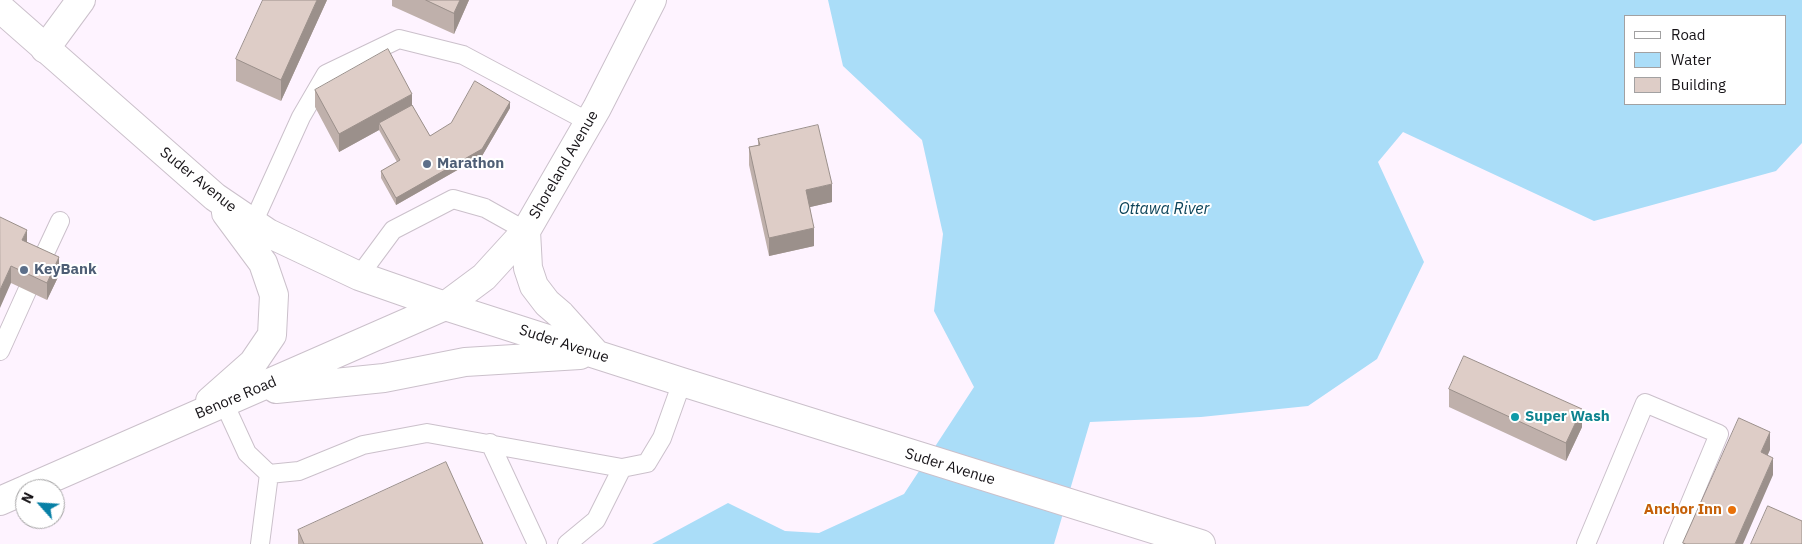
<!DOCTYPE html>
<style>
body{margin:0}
#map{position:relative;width:1802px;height:544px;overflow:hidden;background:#fef3ff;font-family:"IBM Plex Sans",sans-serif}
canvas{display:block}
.legend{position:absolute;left:1624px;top:15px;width:162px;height:90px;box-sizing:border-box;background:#fff;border:1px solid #a2a1a2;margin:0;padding:6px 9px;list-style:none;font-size:15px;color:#161317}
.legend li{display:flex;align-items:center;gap:10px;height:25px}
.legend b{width:25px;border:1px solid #a2a1a2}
.north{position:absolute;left:15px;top:479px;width:50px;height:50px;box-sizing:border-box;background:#fff;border:1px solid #a2a1a2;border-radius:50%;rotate:296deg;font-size:14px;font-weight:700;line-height:20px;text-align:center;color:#161317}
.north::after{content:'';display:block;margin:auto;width:18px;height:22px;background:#0780a6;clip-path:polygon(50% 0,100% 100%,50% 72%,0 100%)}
</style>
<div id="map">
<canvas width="1802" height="544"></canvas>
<ul class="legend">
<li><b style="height:6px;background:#fff"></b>Road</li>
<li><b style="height:14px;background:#aaddf8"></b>Water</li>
<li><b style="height:14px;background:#decdc7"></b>Building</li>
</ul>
<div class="north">N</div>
</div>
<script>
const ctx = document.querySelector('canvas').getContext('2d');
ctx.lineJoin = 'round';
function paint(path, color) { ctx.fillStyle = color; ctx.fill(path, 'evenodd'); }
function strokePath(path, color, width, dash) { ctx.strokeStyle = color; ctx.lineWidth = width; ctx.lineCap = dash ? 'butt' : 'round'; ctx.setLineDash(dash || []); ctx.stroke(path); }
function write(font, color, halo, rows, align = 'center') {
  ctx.font = font + ' "IBM Plex Sans",sans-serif'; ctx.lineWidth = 4; ctx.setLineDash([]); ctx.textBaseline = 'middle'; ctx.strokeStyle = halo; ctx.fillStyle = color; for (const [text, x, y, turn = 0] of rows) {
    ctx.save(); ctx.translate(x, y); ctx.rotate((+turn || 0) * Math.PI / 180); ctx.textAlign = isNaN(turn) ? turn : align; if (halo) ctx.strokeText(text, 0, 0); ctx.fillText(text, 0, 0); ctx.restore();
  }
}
paint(new Path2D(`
 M828,0H1802V143L1776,171L1594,221L1403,132L1378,162L1424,262L1377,359L1308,406L1201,417L1090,422L1054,544H652L728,503L785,531L819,533L904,494L974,387L934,311L943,234L922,140L843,66ZM1626,16H1786V104H1626Z`), '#aaddf8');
const lane = new Path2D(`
 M253,223L301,117L326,74L399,39L463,55L589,122
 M39,266L60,221
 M359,276L393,230L453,199L485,208L526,231
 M0,351L27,291
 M224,403L247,453L269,474L299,471L363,445L427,433L622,468L647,463L662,438L682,382
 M490,443L537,544
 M260,544L269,474
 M567,544L596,520L622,468
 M1586,544L1645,403L1719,434L1673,544`);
const street = new Path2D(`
 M45,49L81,0`);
const secondary = new Path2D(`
 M0,8L215,197L268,233L359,276L445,306L682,382L1201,544
 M526,231L528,268L534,286L547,303L561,315L596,354
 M276,389L384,378L465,362L580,355
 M210,401L253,363L272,335L274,295L263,263L226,213
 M27,489L445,306L484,277L526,231L597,108L652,0
 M0,501L25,490`);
strokePath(lane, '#cbc0cb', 20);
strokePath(street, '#cbc0cb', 30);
strokePath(secondary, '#cbc0cb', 30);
strokePath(lane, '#fff', 18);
strokePath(street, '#fff', 28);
strokePath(secondary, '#fff', 28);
paint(new Path2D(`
 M327,0L281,101L236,81V59Z
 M392,0H469L454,34L392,6Z
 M315,90L412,105L430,136L510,108L482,156L396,205L381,178V171L397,162L379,130L339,152L315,107Z
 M758,139L832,202L810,207L814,246L769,256L749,165V147L758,145Z
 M0,217L27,243L59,275L47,300L11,283Z
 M1449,389L1582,427L1566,461L1449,407Z
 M298,530L483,544H298Z`), '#bfb0ab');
paint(new Path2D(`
 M317,0H327L281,101V80Z
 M460,0H469L454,34V13Z
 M412,94V112L379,123V130L339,152V134Z
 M510,102V108L482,156L396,205V198Z
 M832,184V202L806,208V190Z
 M814,228V246L769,256V238Z
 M27,230V248L22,240Z
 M59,257V275L47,300V283Z
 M11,266V283L0,308V290Z
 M1582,409V427L1566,461V443Z
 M1770,432V450L1761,470V452Z
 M1773,458V475L1743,544H1735Z`), '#9b908b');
const building = new Path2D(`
 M263,0H317L281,80L236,59Z
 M426,0H460L454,13Z
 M388,49L412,94L339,134L315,90Z
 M475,81L510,102L482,149L396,198L381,171L400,160L379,123L412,105L430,136L451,123Z
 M818,125L832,184L806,190L814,228L769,238L749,147L760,145L758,139Z
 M0,217L27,230L22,240L59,257L47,283L11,266L0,290Z
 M1464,356L1582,409L1566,443L1449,389Z
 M1739,418L1770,432L1761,452L1773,458L1735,544H1686L1683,543Z
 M446,462L483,544H304L298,530Z
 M1768,506L1802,521V544H1751Z`);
paint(building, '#decdc7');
strokePath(building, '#9b908b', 1);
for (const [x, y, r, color] of [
 [427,164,5,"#5c6f8a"],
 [24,270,5,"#5c6f8a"],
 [1515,417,5,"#0f9aa8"],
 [1732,510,5,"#e8710a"]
]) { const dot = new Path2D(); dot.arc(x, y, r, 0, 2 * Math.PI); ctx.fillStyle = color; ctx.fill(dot); strokePath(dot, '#fff', 2); }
write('bold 15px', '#4e5e75', '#fff', [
 ["Marathon",437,164],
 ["KeyBank",34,270]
], 'left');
write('15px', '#161317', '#fff', [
 ["Shoreland Avenue",564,165,-60],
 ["Suder Avenue",198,180,39],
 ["Suder Avenue",564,344,18],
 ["Benore Road",236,398,-23],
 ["Suder Avenue",950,467,17]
]);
write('bold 15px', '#0d838f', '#fff', [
 ["Super Wash",1525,417]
], 'left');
write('bold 15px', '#c56008', '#fff', [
 ["Anchor Inn",1722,510]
], 'right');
write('italic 16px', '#0b4359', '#fff', [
 ["Ottawa River",1164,209]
]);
</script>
